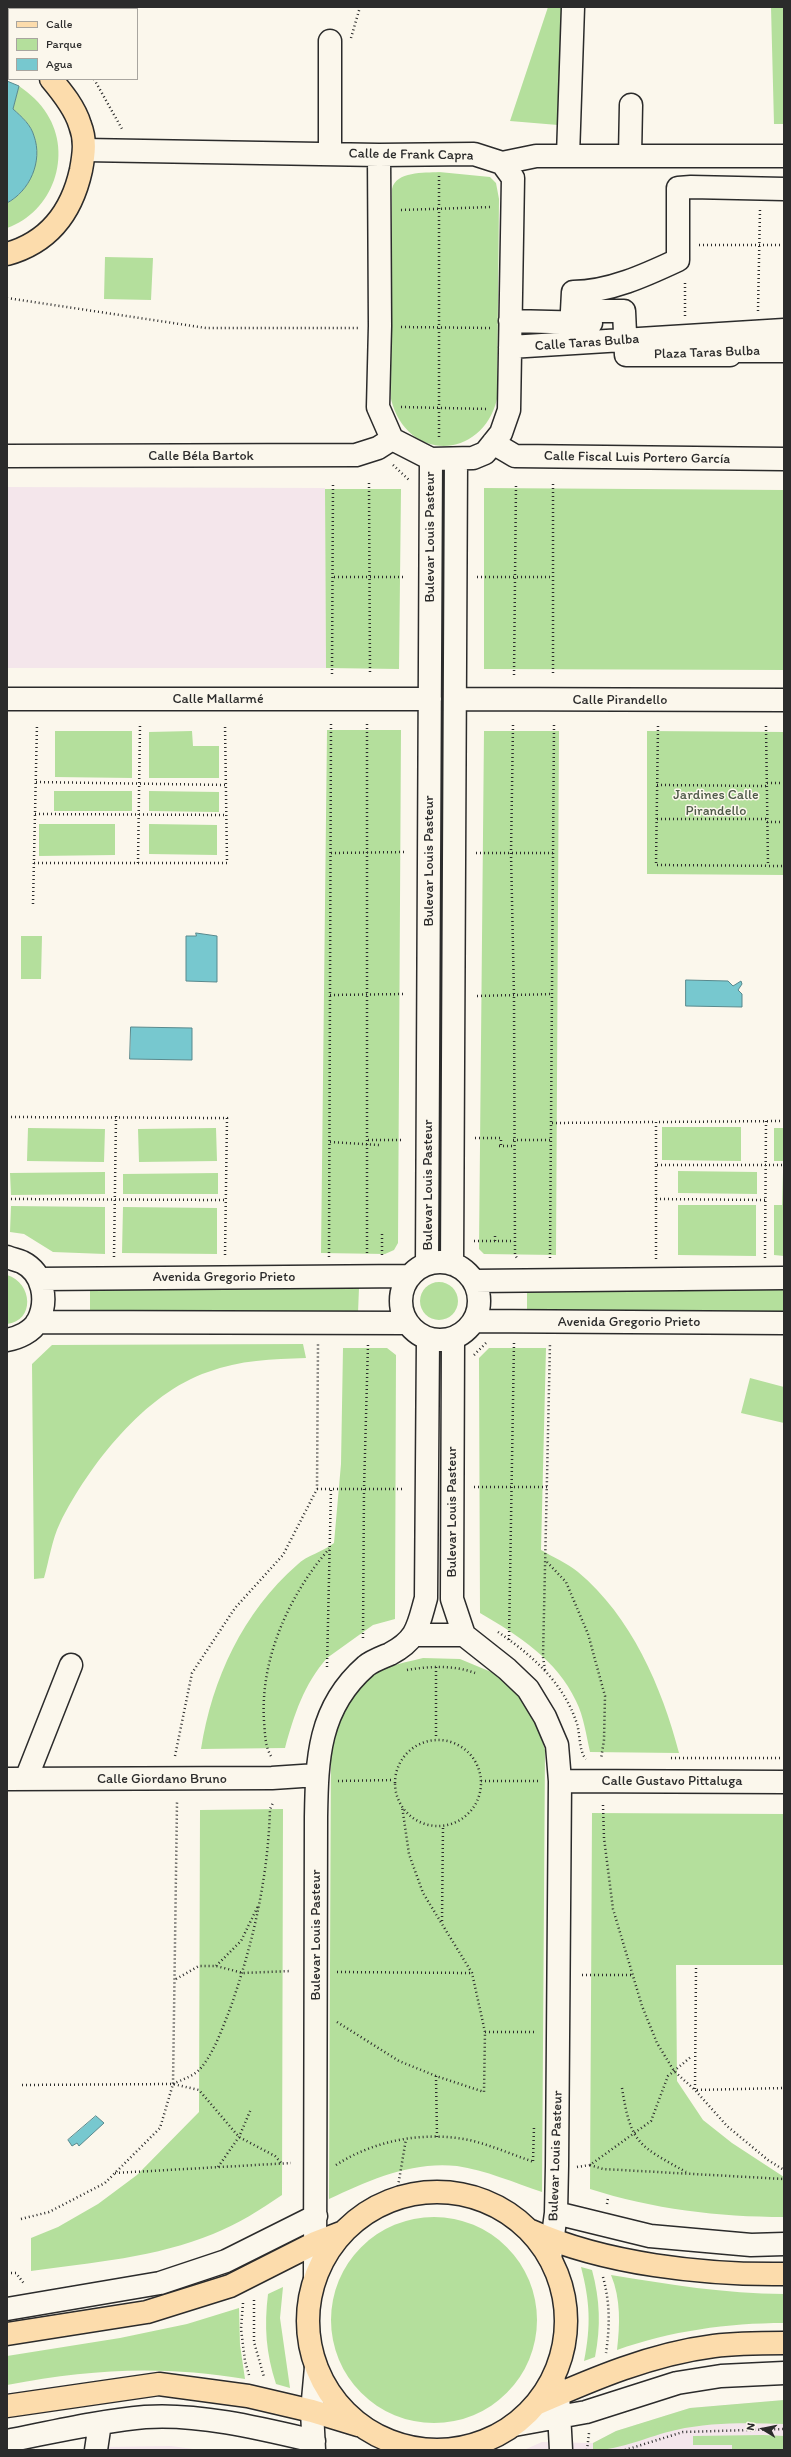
<!DOCTYPE html>
<meta charset="utf-8">
<style>
body{margin:0}
#map{position:relative;width:791px;height:2457px;overflow:hidden;background:#fbf7ec;font-family:Itim,sans-serif}
canvas{display:block}
.frame{position:absolute;inset:0;border:8px solid #2b2b2b;pointer-events:none}
.legend{position:absolute;left:8px;top:8px;width:130px;height:72px;box-sizing:border-box;background:#fbf7ec;border:1px solid #a8a59f;margin:0;padding:5px 7px;list-style:none;font-size:12px;color:#2b2b2b}
.legend li{display:flex;align-items:center;gap:8px;height:20px}
.legend b{width:20px;border:1px solid #a8a59f}
.north{position:absolute;left:743px;top:2409px;width:40px;height:40px;-webkit-text-stroke:3px #fbf7ec;paint-order:stroke;rotate:280deg;font-size:11px;font-weight:700;line-height:16px;text-align:center;color:#2b2b2b}
.north::after{content:'';display:block;margin:auto;width:14px;height:18px;background:#2b2b2b;clip-path:polygon(50% 0,100% 100%,50% 72%,0 100%)}
</style>
<div id="map">
<canvas width="791" height="2457"></canvas>
<div class="frame"></div>
<ul class="legend">
<li><b style="height:5px;background:#fcdcac"></b>Calle</li>
<li><b style="height:11px;background:#b4df9c"></b>Parque</li>
<li><b style="height:11px;background:#77c8cf"></b>Agua</li>
</ul>
<div class="north">N</div>
</div>
<script>
const ctx = document.querySelector('canvas').getContext('2d');
ctx.lineJoin = 'round';
function paint(path, color) { ctx.fillStyle = color; ctx.fill(path, 'evenodd'); }
function strokePath(path, color, width, dash) { ctx.strokeStyle = color; ctx.lineWidth = width; ctx.lineCap = dash ? 'butt' : 'round'; ctx.setLineDash(dash || []); ctx.stroke(path); }
function write(font, color, halo, rows, align = 'center') {
  ctx.font = font + ' Itim,sans-serif'; ctx.lineWidth = 3; ctx.setLineDash([]); ctx.textBaseline = 'middle'; ctx.strokeStyle = halo; ctx.fillStyle = color; for (const [text, x, y, turn = 0] of rows) {
    ctx.save(); ctx.translate(x, y); ctx.rotate((+turn || 0) * Math.PI / 180); ctx.textAlign = isNaN(turn) ? turn : align; if (halo) ctx.strokeText(text, 0, 0); ctx.fillText(text, 0, 0); ctx.restore();
  }
}
paint(new Path2D(`
 M7,487L325,488L326,668H7Z
 M784,2400V2450H524L542,2442L593,2443L616,2431L690,2408Z
 M171,2446L201,2450H79L103,2447Z`), '#f4e6eb');
paint(new Path2D(`
 M548,7H562L558,125L510,121Z
 M771,7H784V124H774Z
 M19,86C30,94 40,102 47,114C73,155 53,212 7,228V203C30,192 42,161 34,136C31,125 22,117 13,109Z
 M439,172L490,177L496,183L499,199L497,399C482,461 406,462 391,399L392,189C396,171 424,173 439,172Z
 M105,257L153,258L151,300L104,299Z
 M484,488L784,490V670L484,669Z
 M325,489H401L399,669L326,668Z
 M327,730H401L398,1243L394,1250L385,1254L321,1253Z
 M55,731H132V778L55,777Z
 M192,731L193,746H219V778H149V732Z
 M484,731H559L556,1255L484,1254L479,1249Z
 M647,731L784,732V875L647,874Z
 M54,791H132V811H54Z
 M149,791L219,792V812L149,811Z
 M39,824H115V855L39,856Z
 M149,824L217,825V855L149,854Z
 M21,936H42L41,979H21Z
 M662,1127H741V1161L662,1160Z
 M28,1128L105,1129L104,1162L27,1161Z
 M216,1128L217,1161L139,1162L138,1129Z
 M774,1128H784V1161H774Z
 M678,1171L757,1172V1194L678,1193Z
 M105,1172V1194L11,1195L10,1173Z
 M783,1172L784,1256L774,1255V1205H782Z
 M218,1173V1194H123V1174Z
 M678,1205H756V1256L678,1255Z
 M11,1206L105,1207V1254L53,1252L24,1234L10,1232Z
 M123,1207L217,1208V1254L122,1253Z
 M7,1275C33,1283 35,1321 7,1324Z
 M420 1301a19 19 0 1 1 38 0a19 19 0 1 1-38 0Z
 M90,1287L359,1288L358,1313L90,1311Z
 M527,1289L784,1290V1314L527,1313Z
 M303,1344L306,1358C272,1359 240,1360 208,1372C145,1393 89,1465 60,1523C52,1539 49,1561 44,1578L34,1579L32,1364L52,1345Z
 M343,1348H387L396,1355L395,1619L373,1625L327,1658C304,1684 294,1715 285,1748L201,1749C212,1679 243,1612 297,1565C307,1555 323,1552 334,1543L341,1464Z
 M489,1348H546L541,1550C553,1557 567,1563 578,1572C631,1616 662,1687 679,1753L590,1752C586,1735 584,1717 576,1701C557,1660 518,1635 480,1613L479,1358Z
 M750,1378L784,1387V1423L741,1413Z
 M423,1658L460,1659L496,1674L525,1699L537,1724L545,1750L542,2192C515,2183 485,2170 457,2166C412,2161 369,2180 329,2199L331,1738C342,1712 358,1679 387,1668C399,1663 411,1661 423,1658Z
 M283,1809L282,2195C260,2210 238,2224 213,2234C158,2257 90,2263 31,2271V2238L58,2227L98,2204L137,2175L199,2112L200,1810Z
 M592,1813L784,1814V1965H676L677,2081L703,2120L732,2143L784,2177V2217C719,2217 652,2209 590,2189Z
 M331 2320a103 103 0 1 1 206 0a103 103 0 1 1-206 0Z
 M581,2267L592,2270C600,2300 601,2326 595,2357L584,2361C591,2325 590,2302 581,2267Z
 M611,2275C668,2284 725,2294 784,2294V2323C728,2323 670,2331 617,2350C620,2325 621,2299 611,2275Z
 M283,2287L280,2318L290,2388L276,2384C266,2353 264,2327 268,2294Z
 M239,2308L240,2345L245,2379C160,2365 91,2369 7,2385V2356L120,2338L187,2324Z
 M784,2400V2424C749,2423 711,2422 676,2430C648,2436 622,2450 593,2450V2443L616,2431L690,2408Z
 M763,2435L784,2436V2450H732V2445H693V2436Z`), '#b4df9c');
const water = new Path2D(`
 M7,81L19,86L13,109C22,117 31,125 34,136C43,161 30,191 7,203Z
 M196,933L217,936V982L186,981V936H196Z
 M686,980L728,981L733,986L741,981L742,984L738,990L742,994V1007L686,1006Z
 M131,1027L192,1028V1060L130,1059Z
 M96,2116L104,2123L79,2146L77,2143L72,2146L68,2140Z`);
paint(water, '#77c8cf');
strokePath(water, '#59898d', 1);
const minor = new Path2D(`
 M330,41V154
 M85,150L379,155L474,154L502,163L536,156H784
 M379,155L380,326L378,407L392,439L431,459L473,458L485,453L501,433L509,410L513,178L502,163
 M568,156L573,7
 M630,156L631,105
 M784,189L691,187L678,188V260C646,275 609,292 573,292L572,311H624L626,355H730V351H784
 M510,321L591,323
 M510,347L784,330
 M493,443L515,456L784,459
 M7,456L356,455L378,448L392,439
 M7,699H430
 M455,699L784,700
 M7,1257C12,1259 17,1260 22,1262C44,1273 48,1301 38,1321C32,1332 18,1338 7,1340
 M401 1301a39 39 0 1 1 78 0a39 39 0 1 1-78 0Z
 M427,1264L431,459
 M452,1264L456,459
 M39,1279L410,1276
 M474,1281L784,1278
 M474,1321L784,1323
 M37,1322L407,1323
 M453,1339L452,1599L464,1635L507,1669L528,1689L545,1717L557,1745L560,1781L557,2166L556,2213L550,2258
 M416,1635H464
 M7,1779L272,1778L317,1775
 M26,1779L71,1665
 M560,1781L784,1782
 M556,2213L650,2236L751,2245L784,2244
 M315,2277L316,1817C317,1759 318,1708 366,1666C372,1661 383,1657 390,1654C418,1639 418,1626 426,1598L428,1339
 M7,2309L160,2283L226,2261L316,2216
 M553,2379L558,2394L561,2450
 M514,2425L586,2412L677,2383L721,2376L784,2373
 M7,2441C53,2432 99,2421 145,2417C198,2413 263,2429 314,2441
 M96,2450L100,2423
 M314,2450L312,2411L316,2367`);
const major = new Path2D(`
 M49,9L50,7
 M7,56H9
 M7,254C50,242 72,211 81,170C84,154 86,140 80,125C75,108 62,92 51,79
 M308 2321a129 129 0 1 1 258 0a129 129 0 1 1-258 0Z
 M531,2231C605,2264 703,2275 784,2274
 M7,2334L147,2312L230,2286L315,2243L341,2233
 M536,2404C593,2379 651,2354 714,2346C737,2343 761,2343 784,2343
 M7,2406L159,2384L248,2396L312,2411L358,2425`);
strokePath(minor, '#2b2b2b', 25);
strokePath(major, '#2b2b2b', 25);
strokePath(new Path2D(`
 M86,9L87,7
 M351,38L360,7
 M94,79L122,129
 M439,176V439
 M401,210L492,207
 M699,245H784
 M7,298L206,328H360
 M758,311L760,209
 M685,316V281
 M401,327L490,328
 M401,407L488,409
 M393,465L410,481
 M369,483L370,674
 M553,484V675
 M334,577H405
 M477,577H553
 M332,674L333,483
 M514,675L516,484
 M367,724V1255
 M513,725L511,853L514,996L515,1255L517,1258
 M658,726L656,865L784,866
 M766,726L768,866
 M36,782L226,785
 M767,783H784
 M657,785L767,786
 M35,814L226,815
 M657,819H767
 M767,822H784
 M331,853L406,852
 M476,853H553
 M34,863H227L225,724
 M138,863L140,724
 M33,904L37,724
 M330,995L405,994
 M477,996L553,994
 M7,1117L227,1118L225,1256
 M552,1123L656,1122
 M475,1138H501V1146
 M368,1140H404
 M513,1140H552
 M330,1142L379,1145
 M499,1146H513
 M657,1165H784
 M7,1199L225,1200
 M656,1199L766,1200
 M382,1234V1255
 M474,1241H514
 M495,1241V1234
 M114,1257L116,1116
 M329,1257L331,724
 M550,1258L554,725
 M765,1258L766,1121
 M656,1259V1122L784,1121
 M474,1355L486,1343
 M474,1487H547
 M317,1489H402
 M547,1562L566,1582L588,1634L605,1696L604,1740L601,1759
 M498,1632C532,1655 564,1683 577,1724C580,1733 579,1752 586,1759
 M363,1638L364,1489L368,1344
 M509,1640L514,1342
 M327,1667L331,1489
 M436,1667V1739
 M407,1670C430,1666 454,1665 475,1673
 M545,1670L543,1657L550,1343
 M395 1783a43 43 0 1 1 86 0a43 43 0 1 1-86 0Z
 M175,1756L192,1673L235,1608L283,1555L317,1489L318,1344
 M271,1756C265,1746 265,1734 264,1721C260,1659 289,1595 329,1549
 M671,1758H784
 M338,1781L394,1780
 M481,1781H538
 M603,1805L604,1838L613,1909L642,2006L657,2043L674,2071L695,2090L727,2126L768,2160L784,2170
 M442,1921L443,1826
 M216,1966L241,1941L258,1906
 M696,1968L695,2090L784,2088
 M337,1972L472,1973
 M582,1975H632
 M176,1979L199,1966H216L243,1973L291,1971
 M337,2022L399,2061L436,2076L484,2092L485,2032L472,1973L423,1893L409,1854L402,1806
 M485,2032H536
 M436,2076L437,2137
 M173,2084C181,2080 194,2076 200,2069C214,2053 222,2029 230,2009C253,1944 268,1878 270,1809L273,1803
 M22,2085L173,2084L199,2090L239,2137L275,2156L282,2164
 M622,2088C631,2144 638,2145 686,2172
 M533,2161L534,2127
 M336,2165C375,2140 424,2131 469,2140C491,2145 513,2155 534,2162
 M590,2165L603,2169L784,2179
 M218,2167L239,2137L251,2109
 M577,2167L590,2165L651,2121L668,2076L692,2056
 M115,2173L291,2163
 M396,2198L406,2139
 M607,2204L608,2198
 M21,2219L49,2212L105,2183L160,2128L173,2084L177,1802
 M7,2273H16L25,2285
 M603,2277C610,2303 610,2325 606,2353
 M254,2300V2342L264,2377
 M243,2303L241,2329L245,2361L249,2375
 M587,2450L589,2433
 M625,2450L683,2432L784,2429`), '#2b2b2b', 2.5, [1, 3]);
strokePath(minor, '#fbf7ec', 22);
strokePath(major, '#fcdcac', 22);
write('14px', '#2b2b2b', '#fbf7ec', [
 ["Calle de Frank Capra",411,155,1],
 ["Calle Taras Bulba",587,343,-4],
 ["Plaza Taras Bulba",707,353,-2],
 ["Calle Béla Bartok",201,456],
 ["Calle Fiscal Luis Portero García",637,458,1],
 ["Bulevar Louis Pasteur",430,537,-90],
 ["Calle Mallarmé",218,699],
 ["Calle Pirandello",620,700],
 ["Bulevar Louis Pasteur",429,861,-90],
 ["Bulevar Louis Pasteur",428,1185,-90],
 ["Avenida Gregorio Prieto",224,1277],
 ["Avenida Gregorio Prieto",629,1322],
 ["Bulevar Louis Pasteur",452,1512,-90],
 ["Calle Giordano Bruno",162,1779],
 ["Calle Gustavo Pittaluga",672,1781],
 ["Bulevar Louis Pasteur",316,1935,-90],
 ["Bulevar Louis Pasteur",556,2156,-88]
]);
write('14px', '#4d5847', '#fbf7ec', [
 ["Jardines Calle",716,795],
 ["Pirandello",716,811]
]);
</script>
